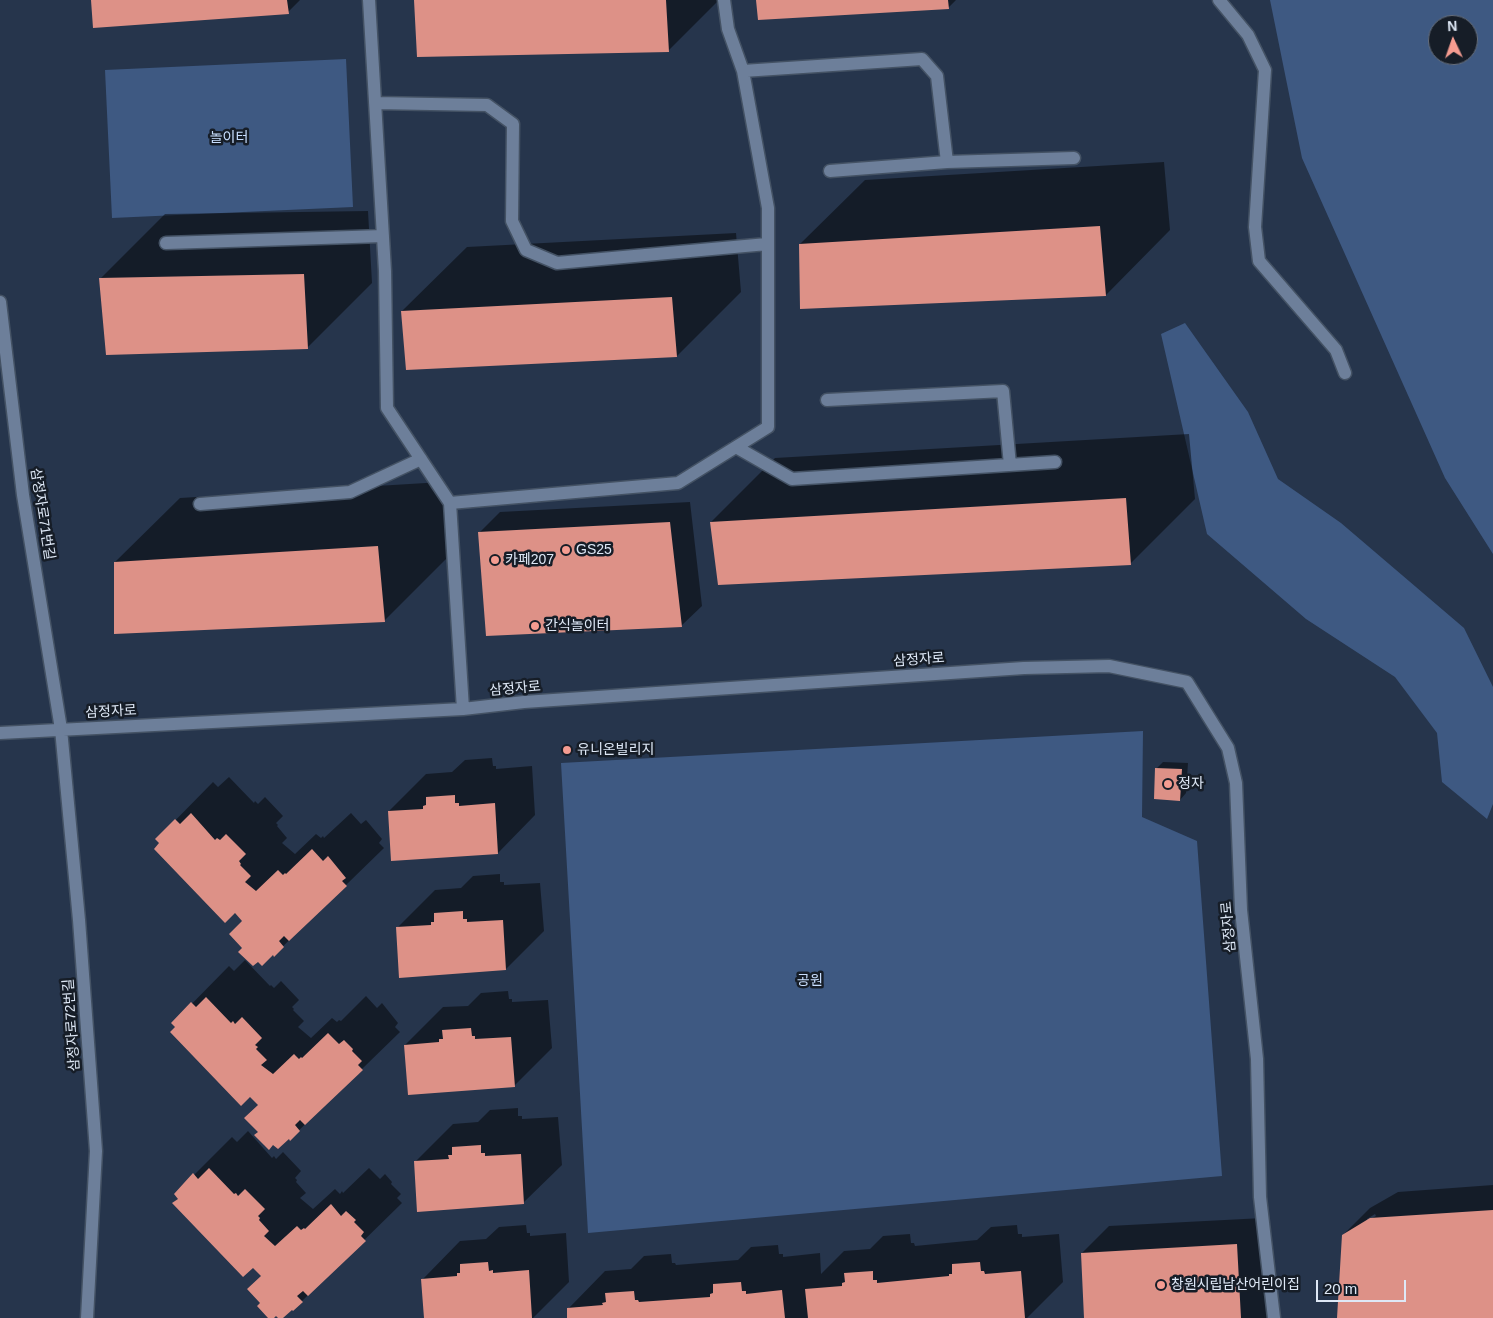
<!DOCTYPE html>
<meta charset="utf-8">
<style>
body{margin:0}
#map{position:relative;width:1493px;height:1318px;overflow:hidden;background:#26354c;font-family:Arial,sans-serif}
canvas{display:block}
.north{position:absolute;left:1428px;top:15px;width:50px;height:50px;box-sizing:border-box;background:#161d27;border:1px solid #666e7a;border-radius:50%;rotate:357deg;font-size:14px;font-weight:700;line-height:20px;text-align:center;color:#dee8f6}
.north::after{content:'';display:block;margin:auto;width:18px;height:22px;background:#f59c91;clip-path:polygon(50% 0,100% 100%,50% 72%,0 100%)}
.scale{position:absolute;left:1316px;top:1280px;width:90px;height:22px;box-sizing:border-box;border:2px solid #dee8f6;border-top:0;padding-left:6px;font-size:15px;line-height:18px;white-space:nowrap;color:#dee8f6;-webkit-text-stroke:4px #161d27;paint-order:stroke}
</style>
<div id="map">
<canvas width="1493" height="1318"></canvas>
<div class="north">N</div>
<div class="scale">20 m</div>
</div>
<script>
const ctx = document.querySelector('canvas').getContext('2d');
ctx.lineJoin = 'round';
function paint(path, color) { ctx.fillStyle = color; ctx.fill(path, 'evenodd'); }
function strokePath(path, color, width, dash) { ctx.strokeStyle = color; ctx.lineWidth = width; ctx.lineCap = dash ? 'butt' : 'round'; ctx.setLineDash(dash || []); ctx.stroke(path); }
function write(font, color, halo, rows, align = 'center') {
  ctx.font = font + ' Arial,"Noto Sans KR",sans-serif'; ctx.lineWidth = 5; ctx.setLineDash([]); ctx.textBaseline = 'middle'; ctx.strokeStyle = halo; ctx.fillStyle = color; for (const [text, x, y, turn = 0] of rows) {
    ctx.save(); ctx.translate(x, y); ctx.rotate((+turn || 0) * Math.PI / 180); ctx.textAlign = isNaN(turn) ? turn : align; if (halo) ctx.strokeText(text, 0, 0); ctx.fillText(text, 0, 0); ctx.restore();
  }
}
paint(new Path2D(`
 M1270,0H1493V554L1445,478L1302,158ZM1438,25H1468V55H1438Z
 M346,59L353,207L112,218L105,70Z
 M1185,323L1248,412L1278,479L1341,523L1464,628L1493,687V804L1487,819L1442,782L1437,733L1395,677L1306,619L1207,534L1161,334Z
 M1143,731L1142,817L1197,841L1222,1176L588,1233L561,763Z`), '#3e5982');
paint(new Path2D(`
 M93,0H300L288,12Z
 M416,0H719L668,51Z
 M758,0H956L949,7Z
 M1164,162L1170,230L1106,295L802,308L800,244L865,180Z
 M368,211L372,283L308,347L101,278L165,214Z
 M736,233L741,292L677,356L402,311L467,247Z
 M1189,434L1195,499L1131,563L711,522L775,458Z
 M442,482L448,557L384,621L115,562L180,498Z
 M690,502L702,606L681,626L479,533L500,512Z
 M492,758L493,766H496V769L532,766L535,815L498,853L389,811L426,774L452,772L465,760Z
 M1163,762L1188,763L1186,793L1180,800L1156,769Z
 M229,777L254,803L255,801L258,804L265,797L283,816L276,823L278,825L277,826L287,838L282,843L295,854L316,834L321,838L323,836L324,838L351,813L361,824L366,820L382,839L379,843L384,848L274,955L243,948L244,921L157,839L213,782L218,787Z
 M500,874V882H504V885L540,883L544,931L506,969L397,928L435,890L461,888L473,876Z
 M245,960L270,986L271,985L274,988L281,981L299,1000L292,1007L294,1009L293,1010L304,1021L298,1027L311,1038L332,1018L337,1022L339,1020L341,1021L366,996L377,1008L382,1003L398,1023L395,1027L400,1032L290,1139L259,1132V1105L173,1023L229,966L234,971Z
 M508,991L509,999H512V1002L548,1000L552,1048L514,1086L405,1045L443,1007L468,1006L481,993Z
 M518,1108V1116H522V1119L558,1117L562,1165L524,1202L415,1162L453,1124L478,1122L490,1110Z
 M248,1131L272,1158L274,1156L276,1159L283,1152L301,1171L295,1178L297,1180L296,1182L306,1193L300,1198L313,1209L335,1189L340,1194L342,1191L343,1193L369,1168L380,1179L385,1174L392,1182L391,1184L401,1194L397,1198L402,1203L302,1301L281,1318L276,1314L273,1318H270L262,1303V1276L175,1194L232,1137L237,1142Z
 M1493,1185V1318H1338L1343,1235L1370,1208L1398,1192ZM1375,1214L1376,1216L1367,1221V1219Z
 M1263,1218L1269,1318H1085L1082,1253L1109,1226Z
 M526,1225L527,1233H530V1236L566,1233L569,1282L533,1318H425L423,1279L460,1241L486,1239L499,1227Z
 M1017,1225L1018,1234H1022V1237L1059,1234L1063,1282L1027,1318H809V1317L807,1318H569L568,1309L605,1271L631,1269L644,1256L671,1254L672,1263H675L676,1265L738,1260L751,1247L778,1245L779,1254H783V1257L820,1253L821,1274L844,1251L870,1249L883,1236L910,1234L911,1243H914L915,1246L977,1240L991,1227Z`), '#0007');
paint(new Path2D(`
 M91,0H287L289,14L93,28Z
 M414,0H666L669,52L417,57Z
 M756,0H948L949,9L758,20Z
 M1100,226L1106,296L800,309L799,244Z
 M304,274L308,349L106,355L99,278Z
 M672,297L677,357L406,370L401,311Z
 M1126,498L1131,565L718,585L710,522Z
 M670,522L682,627L486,636L478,532Z
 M378,546L385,622L114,634V562Z
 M1155,768L1182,769L1180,801L1154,799Z
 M455,795V803H459V806L495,803L498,854L391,861L388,811L423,809V806L426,805V797Z
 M191,813L215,840L217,838L220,840L226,834L246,854L239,861L241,864L240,865L251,876L245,882L256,891L278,870L283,875L285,873L286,874L312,849L323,861L328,856L346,878L342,881L347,886L289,941L284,936L279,941L284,947L274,957L273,955L262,966L258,962L253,966L238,952L242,948L229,934L242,921L235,913L225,923L154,849L159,843L155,839L175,819L180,824Z
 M463,911V919H467V922L503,920L506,970L399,978L396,927L431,925V922H434V913Z
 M206,997L231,1023L233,1021L235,1024L242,1017L262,1038L255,1045L258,1047L256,1049L267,1060L261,1065L273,1074L294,1054L299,1059L301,1057L302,1058L328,1033L339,1044L344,1040L353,1049L352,1051L362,1061L358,1065L363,1070L305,1125L300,1120L295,1125L300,1131L290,1141L289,1139L278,1149L273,1145L269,1150L254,1135L258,1132L244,1118L258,1105L250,1097L241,1106L170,1032L175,1027L171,1023L191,1002L196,1007Z
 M471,1028L472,1036H475V1039L511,1037L515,1087L408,1095L404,1045L439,1042V1039H443L442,1030Z
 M481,1145V1153H485V1156L521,1154L524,1204L417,1212L414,1161L449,1159L448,1155H452V1147Z
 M209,1168L234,1194L236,1193L238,1196L245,1189L265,1209L258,1216L260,1218L259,1220L269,1231L264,1236L275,1246L297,1226L301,1230L304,1228L305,1229L331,1204L341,1216L346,1211L356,1220L354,1222L364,1232L361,1236L366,1241L308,1296L303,1291L297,1296L303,1302L293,1311L292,1310L283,1318H278L276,1316L274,1318H268L257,1306L260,1303L247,1289L261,1276L253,1268L243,1277L172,1203L178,1199L174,1194L193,1173L198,1179Z
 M1493,1210V1318H1337L1342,1235L1370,1218Z
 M1237,1244L1241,1318H1084L1081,1253Z
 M488,1262L489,1271L493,1270V1273L529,1270L532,1318H424L421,1279L457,1276V1273H460V1264Z
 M980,1262L981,1271H984L985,1274L1021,1271L1025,1318H808L805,1289L842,1286V1283L845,1282L844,1273L873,1271V1280H877V1283L949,1276V1274H952V1264Z
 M741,1282L742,1291H746V1294L782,1290L785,1318H567V1308L603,1305L602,1303L606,1302L605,1293L634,1291L635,1300H638L639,1302L710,1297V1294L713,1293V1284Z`), '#dd9187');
const minor = new Path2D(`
 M369,0L385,271L387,408L450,503L463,709
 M1219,0L1248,35L1265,70L1255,227L1259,261L1336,350L1345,373
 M743,71L922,59L937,76L947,162
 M375,103L487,105L513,124L512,221L526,250L557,263L767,244
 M830,171L947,162L1074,158
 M166,243L383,236
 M0,302L23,495L61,729L79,920L96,1151L87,1318
 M827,400L1003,391L1010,465
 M736,447L792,479L1055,462
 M450,503L678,483L768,427V208L743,71L728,29L724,0
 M200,504L350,492L421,459
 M0,733L463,709L524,702L1024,668L1109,666L1187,682L1228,748L1236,783L1241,910L1257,1059L1260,1197L1274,1318`);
strokePath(minor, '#445264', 15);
strokePath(minor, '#6d7f9a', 12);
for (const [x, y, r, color] of [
 [566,550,5,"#f59c91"],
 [495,560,5,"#f59c91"],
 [535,626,5,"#f59c91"],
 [567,750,5,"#f59c91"],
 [1168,784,5,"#f59c91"],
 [1161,1285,5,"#f59c91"]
]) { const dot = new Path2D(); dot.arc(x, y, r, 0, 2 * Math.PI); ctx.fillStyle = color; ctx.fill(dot); strokePath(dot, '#161d27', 2); }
write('14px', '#c8defe', '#161d27', [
 ["놀이터",229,138],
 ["공원",810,981]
]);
write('14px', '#dee8f6', '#161d27', [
 ["삼정자로71번길",42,514,81],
 ["삼정자로",919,660,-4],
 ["삼정자로",515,689,-5],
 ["삼정자로",111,712,-3],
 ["삼정자로",1229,927,-95],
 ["삼정자로72번길",72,1025,-94]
]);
write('14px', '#dee8f6', '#161d27', [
 ["GS25",576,550],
 ["카페207",505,560],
 ["간식놀이터",545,626],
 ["유니온빌리지",577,750],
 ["정자",1178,784],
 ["창원시립남산어린이집",1171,1285]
], 'left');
</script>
